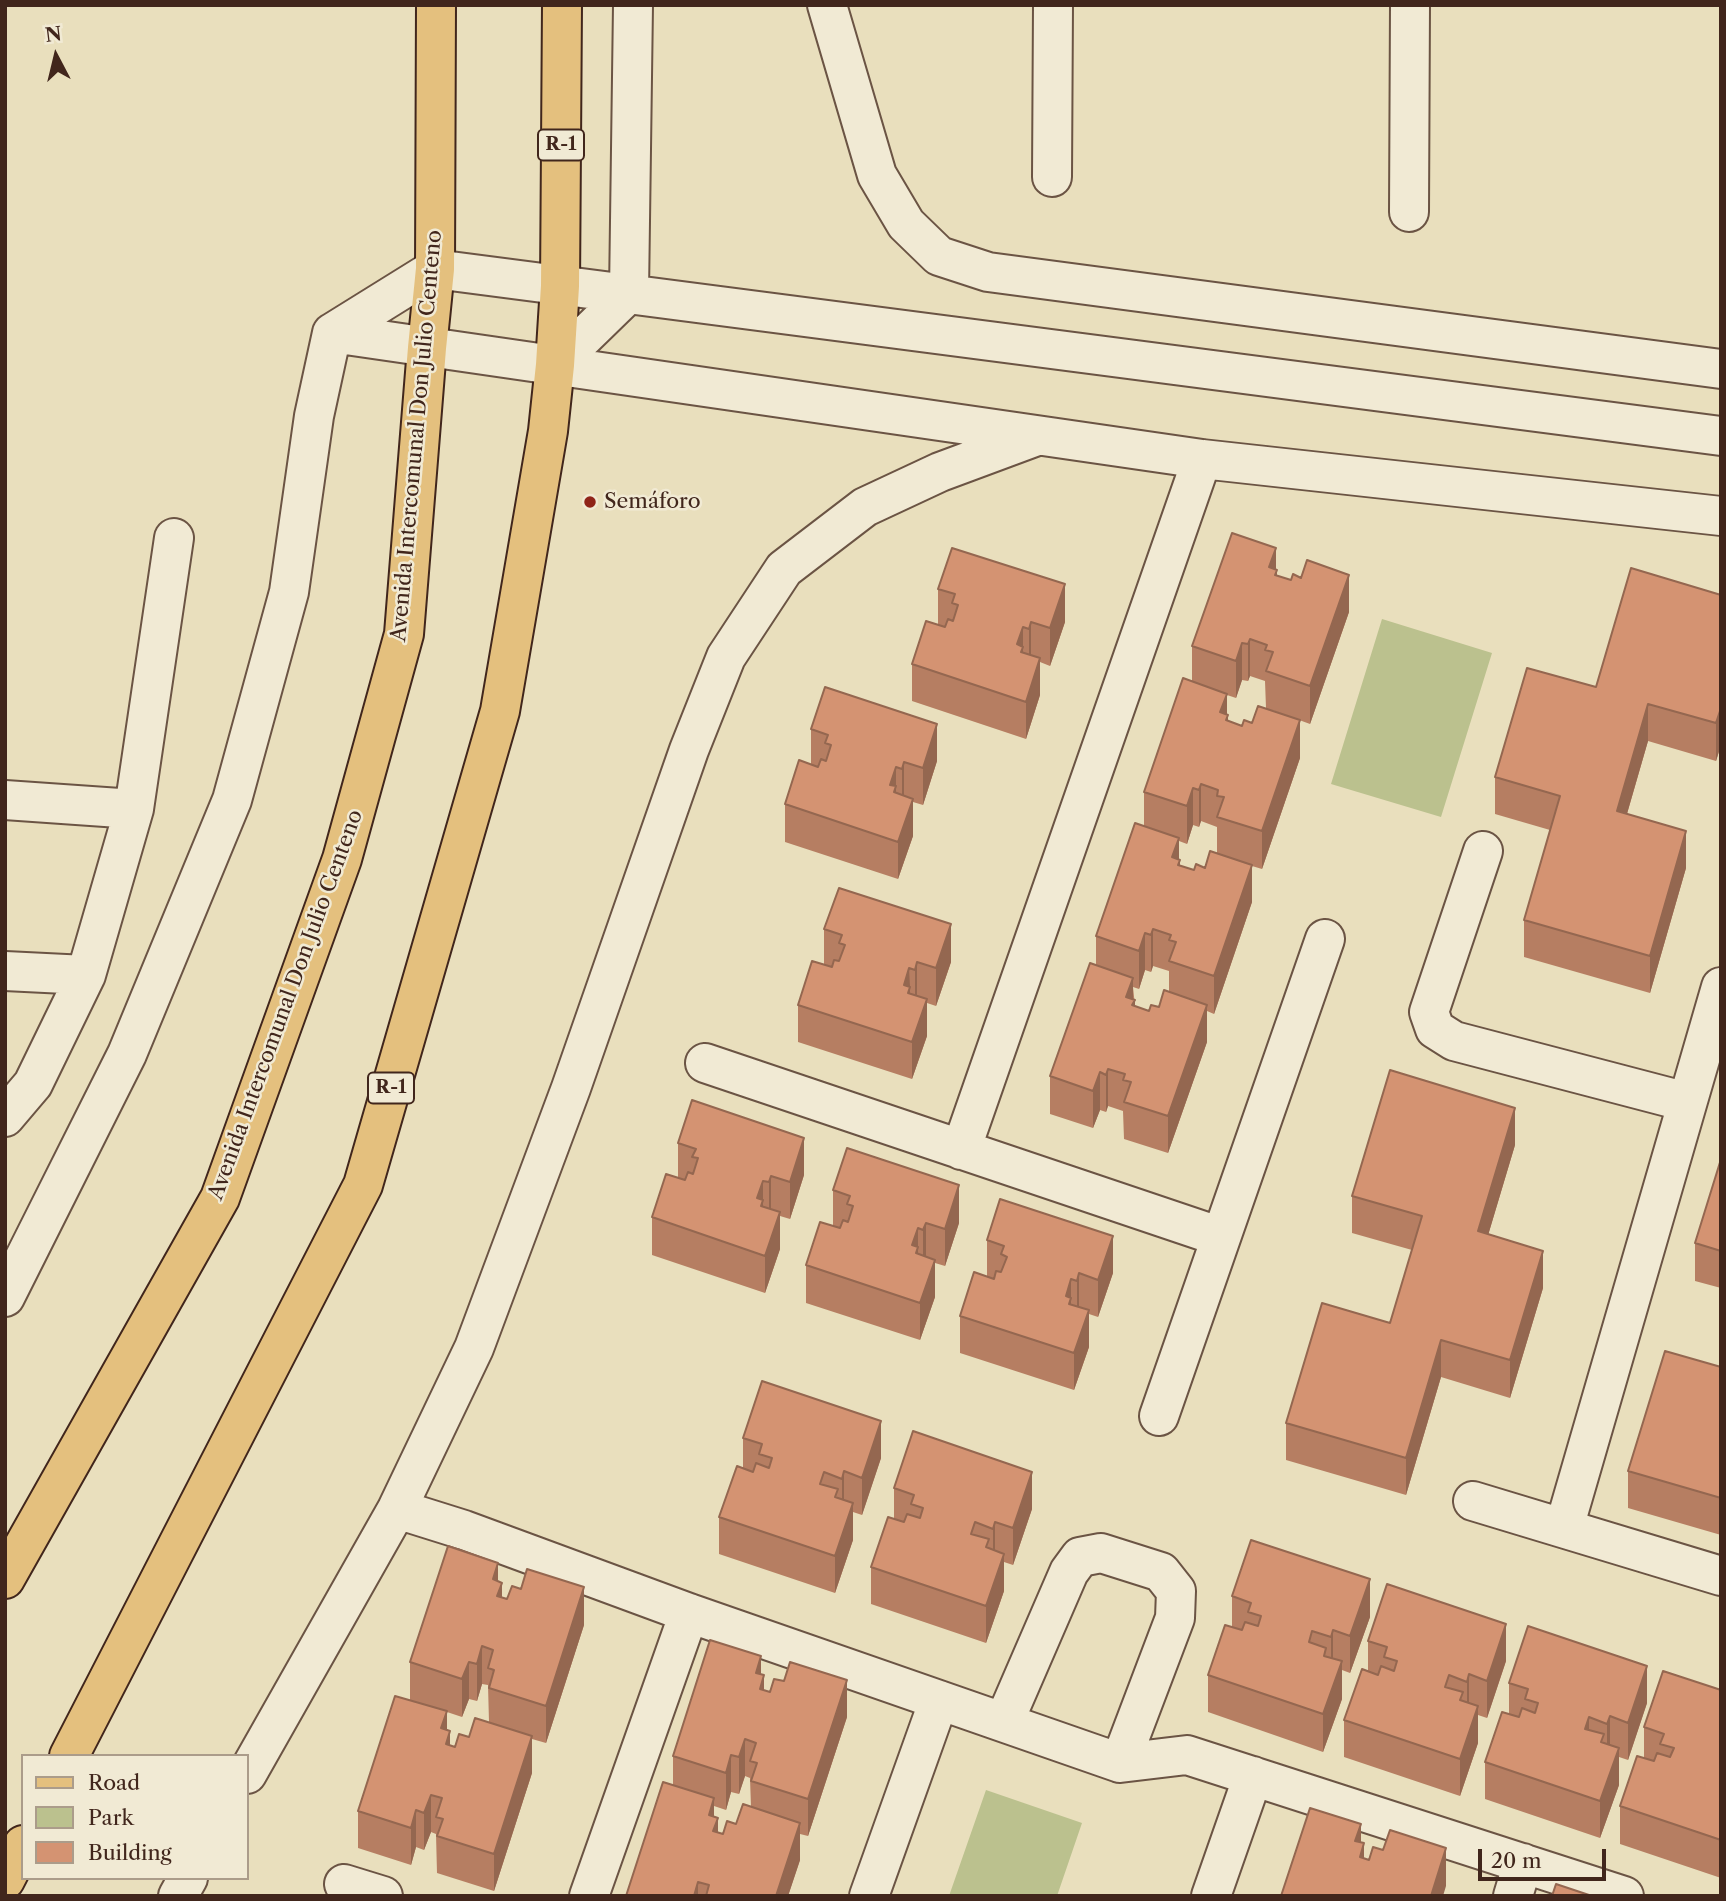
<!DOCTYPE html>
<meta charset="utf-8">
<style>
body{margin:0}
#map{position:relative;width:1726px;height:1901px;overflow:hidden;background:#e9dfbd;font-family:"Libre Caslon Text",serif}
canvas{display:block}
.frame{position:absolute;inset:0;border:7px solid #41261c;pointer-events:none}
.legend{position:absolute;left:21px;top:1754px;width:228px;height:126px;box-sizing:border-box;background:#f1ead4;border:2px solid #ab9c8a;margin:0;padding:9px 12px;list-style:none;font-size:21px;color:#41261c}
.legend li{display:flex;align-items:center;gap:14px;height:35px}
.legend b{width:35px;border:2px solid #ab9c8a}
.north{position:absolute;left:21px;top:21px;width:70px;height:70px;-webkit-text-stroke:5px #f1ead4;paint-order:stroke;rotate:353deg;font-size:19px;font-weight:700;line-height:28px;text-align:center;color:#41261c}
.north::after{content:'';display:block;margin:auto;width:24px;height:32px;background:#41261c;clip-path:polygon(50% 0,100% 100%,50% 72%,0 100%)}
.scale{position:absolute;left:1478px;top:1849px;width:128px;height:32px;box-sizing:border-box;border:4px solid #41261c;border-top:0;padding-left:9px;font-size:21px;line-height:24px;white-space:nowrap;color:#41261c;-webkit-text-stroke:5px #f1ead4;paint-order:stroke}
</style>
<div id="map">
<canvas width="1726" height="1901"></canvas>
<div class="frame"></div>
<ul class="legend">
<li><b style="height:9px;background:#e4c07e"></b>Road</li>
<li><b style="height:19px;background:#bbc18e"></b>Park</li>
<li><b style="height:19px;background:#d49372"></b>Building</li>
</ul>
<div class="north">N</div>
<div class="scale">20 m</div>
</div>
<script>
const ctx = document.querySelector('canvas').getContext('2d');
ctx.lineJoin = 'round';
function paint(path, color) { ctx.fillStyle = color; ctx.fill(path, 'evenodd'); }
function strokePath(path, color, width, dash) { ctx.strokeStyle = color; ctx.lineWidth = width; ctx.lineCap = dash ? 'butt' : 'round'; ctx.setLineDash(dash || []); ctx.stroke(path); }
function write(font, color, halo, rows, align = 'center') {
  ctx.font = font + ' "Libre Caslon Text",serif'; ctx.lineWidth = 5; ctx.setLineDash([]); ctx.textBaseline = 'middle'; ctx.strokeStyle = halo; ctx.fillStyle = color; for (const [text, x, y, turn = 0] of rows) {
    ctx.save(); ctx.translate(x, y); ctx.rotate((+turn || 0) * Math.PI / 180); ctx.textAlign = isNaN(turn) ? turn : align; if (halo) ctx.strokeText(text, 0, 0); ctx.fillText(text, 0, 0); ctx.restore();
  }
}
paint(new Path2D(`
 M1382,619L1492,653L1441,817L1331,784Z
 M986,1790L1082,1823L1057,1896H949Z`), '#bbc18e');
const minor = new Path2D(`
 M827,5L877,175L906,224L939,256L988,272L1721,369
 M1052,177L1053,5
 M1409,212L1410,5
 M332,333L435,269L1721,436
 M332,333L1202,459L1721,516
 M555,365L629,293L633,5
 M5,800L134,809
 M1483,851L1429,1012L1435,1029L1454,1041L1687,1102
 M5,971L86,975
 M705,1063L1221,1237
 M5,1117L33,1084L86,975L134,809L174,538
 M961,1150L1202,459
 M5,1297L127,1054L232,800L289,592L314,416L332,333
 M1159,1416L1325,939
 M1473,1501L1721,1576
 M397,1509L464,1530L689,1613L1120,1763L1187,1755L1624,1896
 M1564,1528L1721,987
 M1004,1722L1069,1572L1080,1557L1101,1553L1161,1572L1176,1591L1175,1618L1120,1763
 M247,1774L397,1509L474,1348L571,1088L689,750L726,657L784,569L865,507L940,472L1037,436
 M344,1884L383,1896
 M178,1896L188,1878
 M589,1896L689,1613
 M869,1896L939,1700
 M1211,1896L1253,1776
 M1513,1896L1523,1863`);
const major = new Path2D(`
 M5,1579L220,1198L342,859L404,634L427,348L435,269L436,5
 M69,1756L363,1185L500,711L548,431L555,365L560,286L562,5
 M5,1880L23,1845`);
strokePath(minor, '#6b5444', 42);
strokePath(major, '#41261c', 42);
strokePath(minor, '#f1ead4', 38);
strokePath(major, '#e4c07e', 38);
paint(new Path2D(`
 M1276,569L1277,576L1349,612L1310,724L1272,710L1300,758L1262,869L1252,866V902L1214,1014L1207,1011V1042L1168,1153L1124,1139L1123,1111L1108,1106L1106,1112L1100,1110L1093,1128L1050,1114V1076L1096,965V936L1144,826V792L1192,681V646ZM1250,676L1265,681L1266,708L1252,723L1242,726L1228,721L1227,715V695L1236,698L1242,680L1248,681ZM1201,821L1217,827V853L1205,868L1194,870L1180,866L1179,860V841L1187,844L1193,825L1199,827ZM1153,966L1169,971V992L1159,1007L1149,1011L1135,1006L1133,987L1139,989L1145,970L1151,972Z
 M938,589L1065,622L1050,666L1040,662V695L1026,739L912,701V664L938,625Z
 M1721,595V745L1716,761L1648,741L1627,814L1686,868L1650,993L1524,957V920L1550,830L1495,814V777L1596,687Z
 M811,729L937,761L923,805L913,802V836L898,879L785,842V804L811,764Z
 M824,929L951,962L936,1006L927,1003V1036L912,1079L798,1042V1005L824,965Z
 M678,1143L804,1175L790,1219L780,1216V1249L765,1293L652,1255V1217L678,1178Z
 M1515,1145L1488,1235L1543,1288L1510,1398L1441,1377L1406,1495L1286,1460V1423L1390,1323L1412,1250L1352,1233V1196Z
 M1721,1159V1288L1695,1281V1243Z
 M833,1190L959,1223L945,1266L935,1263V1297L920,1340L806,1303V1265L833,1225Z
 M987,1240L1113,1273L1098,1317L1089,1314V1347L1074,1390L960,1353V1316L987,1276Z
 M1721,1367V1535L1628,1508V1471Z
 M743,1438L881,1458L862,1515L853,1512V1540L835,1593L719,1554V1517L743,1468Z
 M894,1488L1032,1509L1013,1565L1004,1562V1591L986,1643L871,1604V1567L894,1519Z
 M498,1581L502,1597L584,1625L546,1743L532,1739V1773L494,1891L437,1873L436,1834L431,1832L424,1850L416,1847L411,1865L358,1848V1811L410,1700V1662ZM482,1684L488,1685L489,1722L455,1747L450,1746L447,1730V1712L462,1717L469,1699L477,1701Z
 M1232,1596L1370,1617L1350,1673L1342,1670V1699L1323,1752L1208,1712V1675L1232,1627Z
 M1368,1641L1506,1661L1487,1718L1478,1715V1743L1460,1796L1344,1757V1720L1368,1671Z
 M761,1674L764,1690L847,1717L808,1836L800,1834V1860L788,1896H626L673,1785V1756ZM745,1776L750,1778L751,1807L736,1824L723,1834L718,1833L714,1817V1806L726,1810L731,1792L739,1794Z
 M1509,1683L1647,1703L1628,1760L1619,1757V1785L1600,1838L1485,1799V1762L1509,1714Z
 M1721,1690V1878L1620,1844V1806L1644,1758V1727Z`), '#b67e62');
paint(new Path2D(`
 M1276,548V573L1277,570V607L1269,567Z
 M1349,575V612L1310,724V686Z
 M1065,584V622L1050,666V628Z
 M1031,622V659L1029,666V629Z
 M1023,627V684L1017,644Z
 M1250,639V676L1248,681V644Z
 M1242,643V680L1236,698V661Z
 M1040,658V695L1026,739V702Z
 M1227,694V718L1228,715V752L1220,712Z
 M1648,704V741L1617,848V811Z
 M1721,708V745L1716,761V723Z
 M1300,720V758L1262,869V831Z
 M937,724V761L923,805V768Z
 M904,762V799L902,807V769Z
 M896,767V824L890,785Z
 M1201,784V821L1199,827V790Z
 M1193,788V825L1187,844V806Z
 M913,799V836L898,879V842Z
 M1686,831V868L1650,993V956Z
 M1179,838V863L1180,860V897L1172,857Z
 M1252,865V902L1214,1014V976Z
 M951,924V962L936,1006V968Z
 M1153,929V966L1151,972V935Z
 M1145,933V970L1139,989V951Z
 M917,962V999L915,1007V970Z
 M909,968L910,987V1024L904,985Z
 M1133,978V1003L1135,1000V1037L1126,997Z
 M927,999V1036L912,1079V1042Z
 M1207,1005V1042L1168,1153V1116Z
 M1108,1069V1106L1106,1112V1075Z
 M1100,1072V1110L1093,1128V1091Z
 M1515,1108V1145L1478,1269V1231Z
 M804,1138V1175L790,1219V1182Z
 M771,1176V1213L769,1220V1182Z
 M763,1181V1237L757,1198Z
 M959,1185V1223L945,1266V1229Z
 M780,1212V1249L765,1293V1256Z
 M926,1223V1260L923,1268V1230Z
 M918,1228V1285L912,1245Z
 M1113,1236V1273L1098,1317V1280Z
 M1543,1251V1288L1510,1398V1360Z
 M935,1260V1297L920,1340V1303Z
 M1079,1273V1311L1077,1318V1281Z
 M1071,1279V1335L1066,1296Z
 M1089,1310V1347L1074,1390V1353Z
 M1441,1340V1377L1406,1495V1458Z
 M881,1421V1458L862,1515V1478Z
 M844,1471V1509L842,1516V1479Z
 M1032,1472V1509L1013,1565V1528Z
 M853,1503V1540L835,1593V1556Z
 M995,1522V1559L993,1566V1529Z
 M1004,1554V1591L986,1643V1606Z
 M498,1563V1593L502,1583V1620L493,1579Z
 M1370,1579V1617L1350,1673V1636Z
 M584,1587V1625L546,1743V1706Z
 M1506,1624V1661L1487,1718V1681Z
 M1333,1630V1667L1331,1674V1637Z
 M482,1646V1684L477,1701V1664Z
 M761,1656V1688L764,1675V1712L756,1673Z
 M1342,1661V1699L1323,1752V1714Z
 M469,1662V1699L462,1717V1679Z
 M1647,1666V1703L1628,1760V1723Z
 M1469,1674V1712L1467,1719V1682Z
 M847,1680V1717L808,1836V1799Z
 M1478,1706V1743L1460,1796V1759Z
 M447,1711V1741L450,1731V1768L441,1728Z
 M1610,1716V1754L1607,1761V1724Z
 M1589,1717V1755L1585,1729Z
 M532,1736V1773L494,1891V1854Z
 M745,1739V1776L739,1794V1757Z
 M1619,1748V1785L1600,1838V1801Z
 M731,1755V1792L726,1810V1773Z
 M431,1795V1832L424,1850V1813Z
 M714,1798V1829L718,1818V1855L709,1815Z
 M416,1810V1847L411,1865V1828Z
 M800,1823V1860L788,1896H776Z
 M1361,1824V1854L1364,1843V1881L1355,1841Z
 M1446,1848V1886L1443,1896H1431Z
 M698,1882V1896H694Z`), '#946750');
const building = new Path2D(`
 M1232,533L1276,548L1269,567L1277,570L1275,575L1291,580L1293,574L1301,578L1307,560L1349,575L1310,686L1266,671L1273,652L1265,650L1267,645L1250,639L1248,644L1242,643L1236,661L1192,646Z
 M952,548L1065,584L1050,628L1031,622L1029,629L1023,627L1017,644L1023,647L1021,652L1040,658L1026,702L912,664L926,621L945,627L948,619L953,621L958,605L952,603L955,594L938,589Z
 M1631,568L1721,595V708L1716,723L1648,704L1617,811L1686,831L1650,956L1524,920L1560,796L1495,777L1527,668L1596,687Z
 M1183,678L1227,694L1220,712L1228,715L1226,720L1242,726L1244,720L1252,723L1258,706L1300,720L1262,831L1217,817L1224,797L1217,796L1218,790L1201,784L1199,790L1193,788L1187,806L1144,792Z
 M825,687L937,724L923,768L904,762L902,769L896,767L890,785L896,786L894,792L913,799L898,842L785,804L799,760L818,767L821,759L826,761L831,745L825,743L828,735L811,729Z
 M1135,823L1179,838L1172,857L1180,860L1178,865L1194,870L1196,864L1205,868L1210,851L1252,865L1214,976L1169,961L1176,942L1169,940L1171,935L1153,929L1151,935L1145,933L1139,951L1096,936Z
 M839,888L951,924L936,968L917,962L915,970L909,968L904,985L910,987L908,993L927,999L912,1042L798,1005L812,961L832,967L834,960L839,961L845,945L839,943L842,935L824,929Z
 M1090,963L1133,978L1126,997L1135,1000L1132,1005L1149,1011L1151,1005L1159,1007L1164,990L1207,1005L1168,1116L1124,1102L1131,1082L1123,1080L1125,1074L1108,1069L1106,1075L1100,1072L1093,1091L1050,1076Z
 M1390,1070L1515,1108L1478,1231L1543,1251L1510,1360L1441,1340L1406,1458L1286,1423L1322,1303L1390,1323L1422,1216L1352,1196Z
 M692,1100L804,1138L790,1182L771,1176L769,1182L763,1181L757,1198L763,1200L761,1206L780,1212L765,1256L652,1217L666,1174L685,1180L688,1172L693,1174L698,1158L692,1157L696,1149L678,1143Z
 M847,1148L959,1185L945,1229L926,1223L923,1230L918,1228L912,1245L918,1247L916,1253L935,1260L920,1303L806,1265L820,1222L840,1228L843,1220L848,1222L853,1206L847,1204L850,1196L833,1190Z
 M1721,1159V1251L1695,1243Z
 M1000,1199L1113,1236L1098,1280L1079,1273L1077,1281L1071,1279L1066,1296L1071,1298L1069,1304L1089,1310L1074,1353L960,1316L974,1272L994,1279L996,1271L1001,1272L1007,1257L1001,1254L1004,1246L987,1240Z
 M1665,1351L1721,1367V1498L1628,1471Z
 M762,1381L881,1421L862,1478L844,1471L842,1479L824,1472L820,1484L838,1489L835,1497L853,1503L835,1556L719,1517L737,1466L753,1472L756,1463L769,1468L772,1458L759,1454L762,1444L743,1438Z
 M913,1431L1032,1472L1013,1528L995,1522L993,1529L975,1522L971,1534L989,1539L986,1547L1004,1554L986,1606L871,1567L888,1517L904,1522L907,1514L920,1518L923,1508L911,1504L914,1495L894,1488Z
 M1251,1540L1370,1579L1350,1636L1333,1630L1331,1637L1312,1631L1309,1642L1326,1648L1324,1656L1342,1661L1323,1714L1208,1675L1225,1625L1242,1630L1245,1622L1258,1626L1261,1616L1248,1612L1251,1603L1232,1596Z
 M448,1546L498,1563L493,1579L502,1583L497,1596L507,1599L512,1586L521,1589L527,1569L584,1587L546,1706L489,1688L494,1670L488,1668L493,1650L482,1646L477,1664L469,1662L462,1679L410,1662Z
 M1387,1584L1506,1624L1487,1681L1469,1674L1467,1682L1449,1675L1445,1687L1463,1692L1460,1700L1478,1706L1460,1759L1344,1720L1362,1669L1378,1675L1381,1666L1394,1671L1397,1661L1384,1657L1387,1647L1368,1641Z
 M1528,1626L1647,1666L1628,1723L1610,1716L1607,1724L1589,1717L1585,1729L1604,1734L1601,1742L1619,1748L1600,1801L1485,1762L1502,1712L1519,1717L1522,1708L1535,1713L1538,1703L1525,1699L1528,1689L1509,1683Z
 M710,1640L761,1656L756,1673L764,1675L760,1689L770,1692L774,1679L784,1681L790,1662L847,1680L808,1799L751,1781L757,1763L750,1761L756,1743L745,1739L739,1757L731,1755L726,1773L673,1756Z
 M1663,1671L1721,1690V1840L1620,1806L1637,1756L1654,1761L1657,1753L1670,1757L1674,1748L1660,1744L1664,1734L1644,1727Z
 M395,1696L447,1711L441,1728L450,1731L446,1744L455,1747L459,1734L469,1737L475,1718L532,1736L494,1854L437,1836L443,1819L436,1817L442,1798L431,1795L424,1813L416,1810L411,1828L358,1811Z
 M663,1782L714,1798L709,1815L718,1818L713,1831L723,1834L727,1821L736,1824L743,1804L800,1823L776,1896H706L709,1885L698,1882L694,1896H626Z
 M1310,1808L1361,1824L1355,1841L1364,1843L1360,1857L1369,1860L1373,1847L1383,1850L1390,1830L1446,1848L1431,1896H1281Z
 M1556,1884L1592,1896H1552Z`);
paint(building, '#d49372');
strokePath(building, '#946750', 2);
for (const [x, y, r, color] of [
 [590,502,7,"#8f2418"]
]) { const dot = new Path2D(); dot.arc(x, y, r, 0, 2 * Math.PI); ctx.fillStyle = color; ctx.fill(dot); strokePath(dot, '#f1ead4', 2.5); }
for (const [x, y, w] of [
 [561,145,46],
 [391,1088,46]
]) { const box = new Path2D(); box.roundRect(x - w / 2, y - 15.5, w, 31, 5); ctx.fillStyle = '#f1ead4'; ctx.fill(box); strokePath(box, '#41261c', 2); }
write('bold 19px', '#41261c', null, [
 ["R-1",561,145],
 ["R-1",391,1088]
]);
write('21px', '#41261c', '#f1ead4', [
 ["Avenida Intercomunal Don Julio Centeno",417,436,-85],
 ["Avenida Intercomunal Don Julio Centeno",286,1005,-70]
]);
write('21px', '#41261c', '#f1ead4', [
 ["Semáforo",604,502]
], 'left');
</script>
